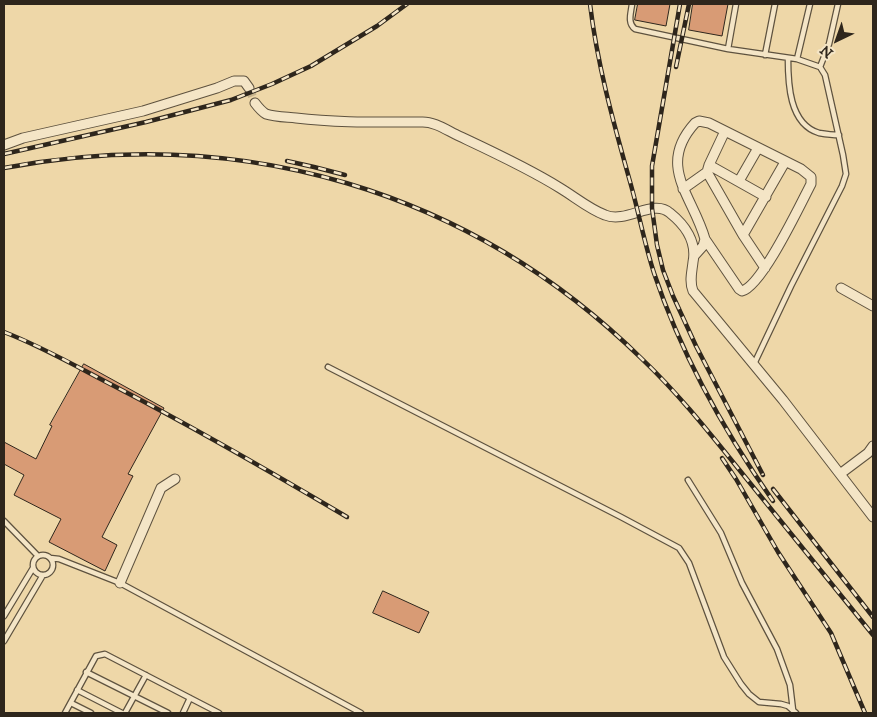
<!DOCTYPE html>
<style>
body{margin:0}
#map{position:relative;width:877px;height:717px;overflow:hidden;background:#eed7a8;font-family:"IM FELL DW Pica",serif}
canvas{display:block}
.frame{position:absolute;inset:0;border:5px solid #2e261c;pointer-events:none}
.north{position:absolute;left:812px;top:15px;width:50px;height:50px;-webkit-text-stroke:4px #f4e5c6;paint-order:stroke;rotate:222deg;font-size:14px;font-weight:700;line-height:20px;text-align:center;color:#2e261c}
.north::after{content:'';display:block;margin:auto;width:18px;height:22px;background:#2e261c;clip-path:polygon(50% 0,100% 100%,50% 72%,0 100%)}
</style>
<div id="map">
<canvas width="877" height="717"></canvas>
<div class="frame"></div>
<div class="north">N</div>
</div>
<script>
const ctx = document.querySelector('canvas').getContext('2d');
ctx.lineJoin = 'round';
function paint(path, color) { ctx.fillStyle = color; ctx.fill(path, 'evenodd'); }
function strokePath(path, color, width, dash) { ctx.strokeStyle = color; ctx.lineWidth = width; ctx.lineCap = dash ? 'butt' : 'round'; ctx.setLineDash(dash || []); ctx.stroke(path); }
const building = new Path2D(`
 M638,4H670L666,26L635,20Z
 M693,4H728L722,36L689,30Z
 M84,364L164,408L128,474L133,476L102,537L117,545L105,571L49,542L61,519L14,495L24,475L4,464V442L36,459L52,426L50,425Z
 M383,591L429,612L419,633L373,613Z`);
paint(building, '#d89b75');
strokePath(building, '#2e261c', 1);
strokePath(new Path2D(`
 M249,88L255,103`), '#c8b48c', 9, [9, 4.5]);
const service = new Path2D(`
 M632,4C631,13 627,23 635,29L728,49L797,59L820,67L825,75L843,155L846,174L842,186L791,286L754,364
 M728,49L736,4
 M765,55L775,4
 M788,58C788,83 789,124 819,133C825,134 832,135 839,135
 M797,59L810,4
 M820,67L829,44L838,4
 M328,367L621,517L679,548L689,563L724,657L741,684L749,694L759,702L781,704L788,706L796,713
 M688,480L721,533L742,583L777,649L790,685L793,710
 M4,521L38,556
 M33 565a10 10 0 1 1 20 0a10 10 0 1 1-20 0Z
 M50,558L59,559L120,583L361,713
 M4,616L33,568
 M4,641L43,575
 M86,672L168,713
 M77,690L122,713
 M71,703L91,713
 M65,713L96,656L105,654L219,713
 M125,713L146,675
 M183,713L190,698`);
const minor = new Path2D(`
 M255,103C258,107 261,111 266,114C275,117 287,117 296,118C337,123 379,122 421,122C434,121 448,131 459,136C493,152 528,168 560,188C575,197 589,209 605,215C627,224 653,198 670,213C685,225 697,242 693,262C692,272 689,281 693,291L783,400L873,517
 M725,131L709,165L707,172L743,235L765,268
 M4,145L23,138L143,111L217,88L234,81H244L249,88
 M709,165L766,197
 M739,181L758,148
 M683,189L707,172
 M743,235L785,162
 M694,256L703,246L705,239C693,196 656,166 695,123L699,121L709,123L801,169L811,177V184C800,205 762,286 742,291L739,289L705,239
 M841,288L873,306
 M840,474L868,453L873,446
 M120,583L161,488L175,479`);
strokePath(service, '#5e523f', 7);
strokePath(minor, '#5e523f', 11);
strokePath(service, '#f4e5c6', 4.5);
strokePath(minor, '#f4e5c6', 9);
const rail = new Path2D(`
 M590,4C597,63 613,121 629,178C638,209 644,242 654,273C681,354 724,431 773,501
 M680,4L652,166V208L657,245L663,270L673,296L696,346L763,475
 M676,67L689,4
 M4,154L146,122L231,100L272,84L311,66L377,26L407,4
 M287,161L314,167L345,175
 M4,168C240,123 470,190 642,359C682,397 715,440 750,483C791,534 832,584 873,635
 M4,332C43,347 79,368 116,387C195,428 271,472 347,517
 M722,458L736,479L778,552L831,633L865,713
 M773,489L873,617`);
strokePath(rail, '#2e261c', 4.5);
strokePath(rail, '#f4e5c6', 2.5, [8]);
</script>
